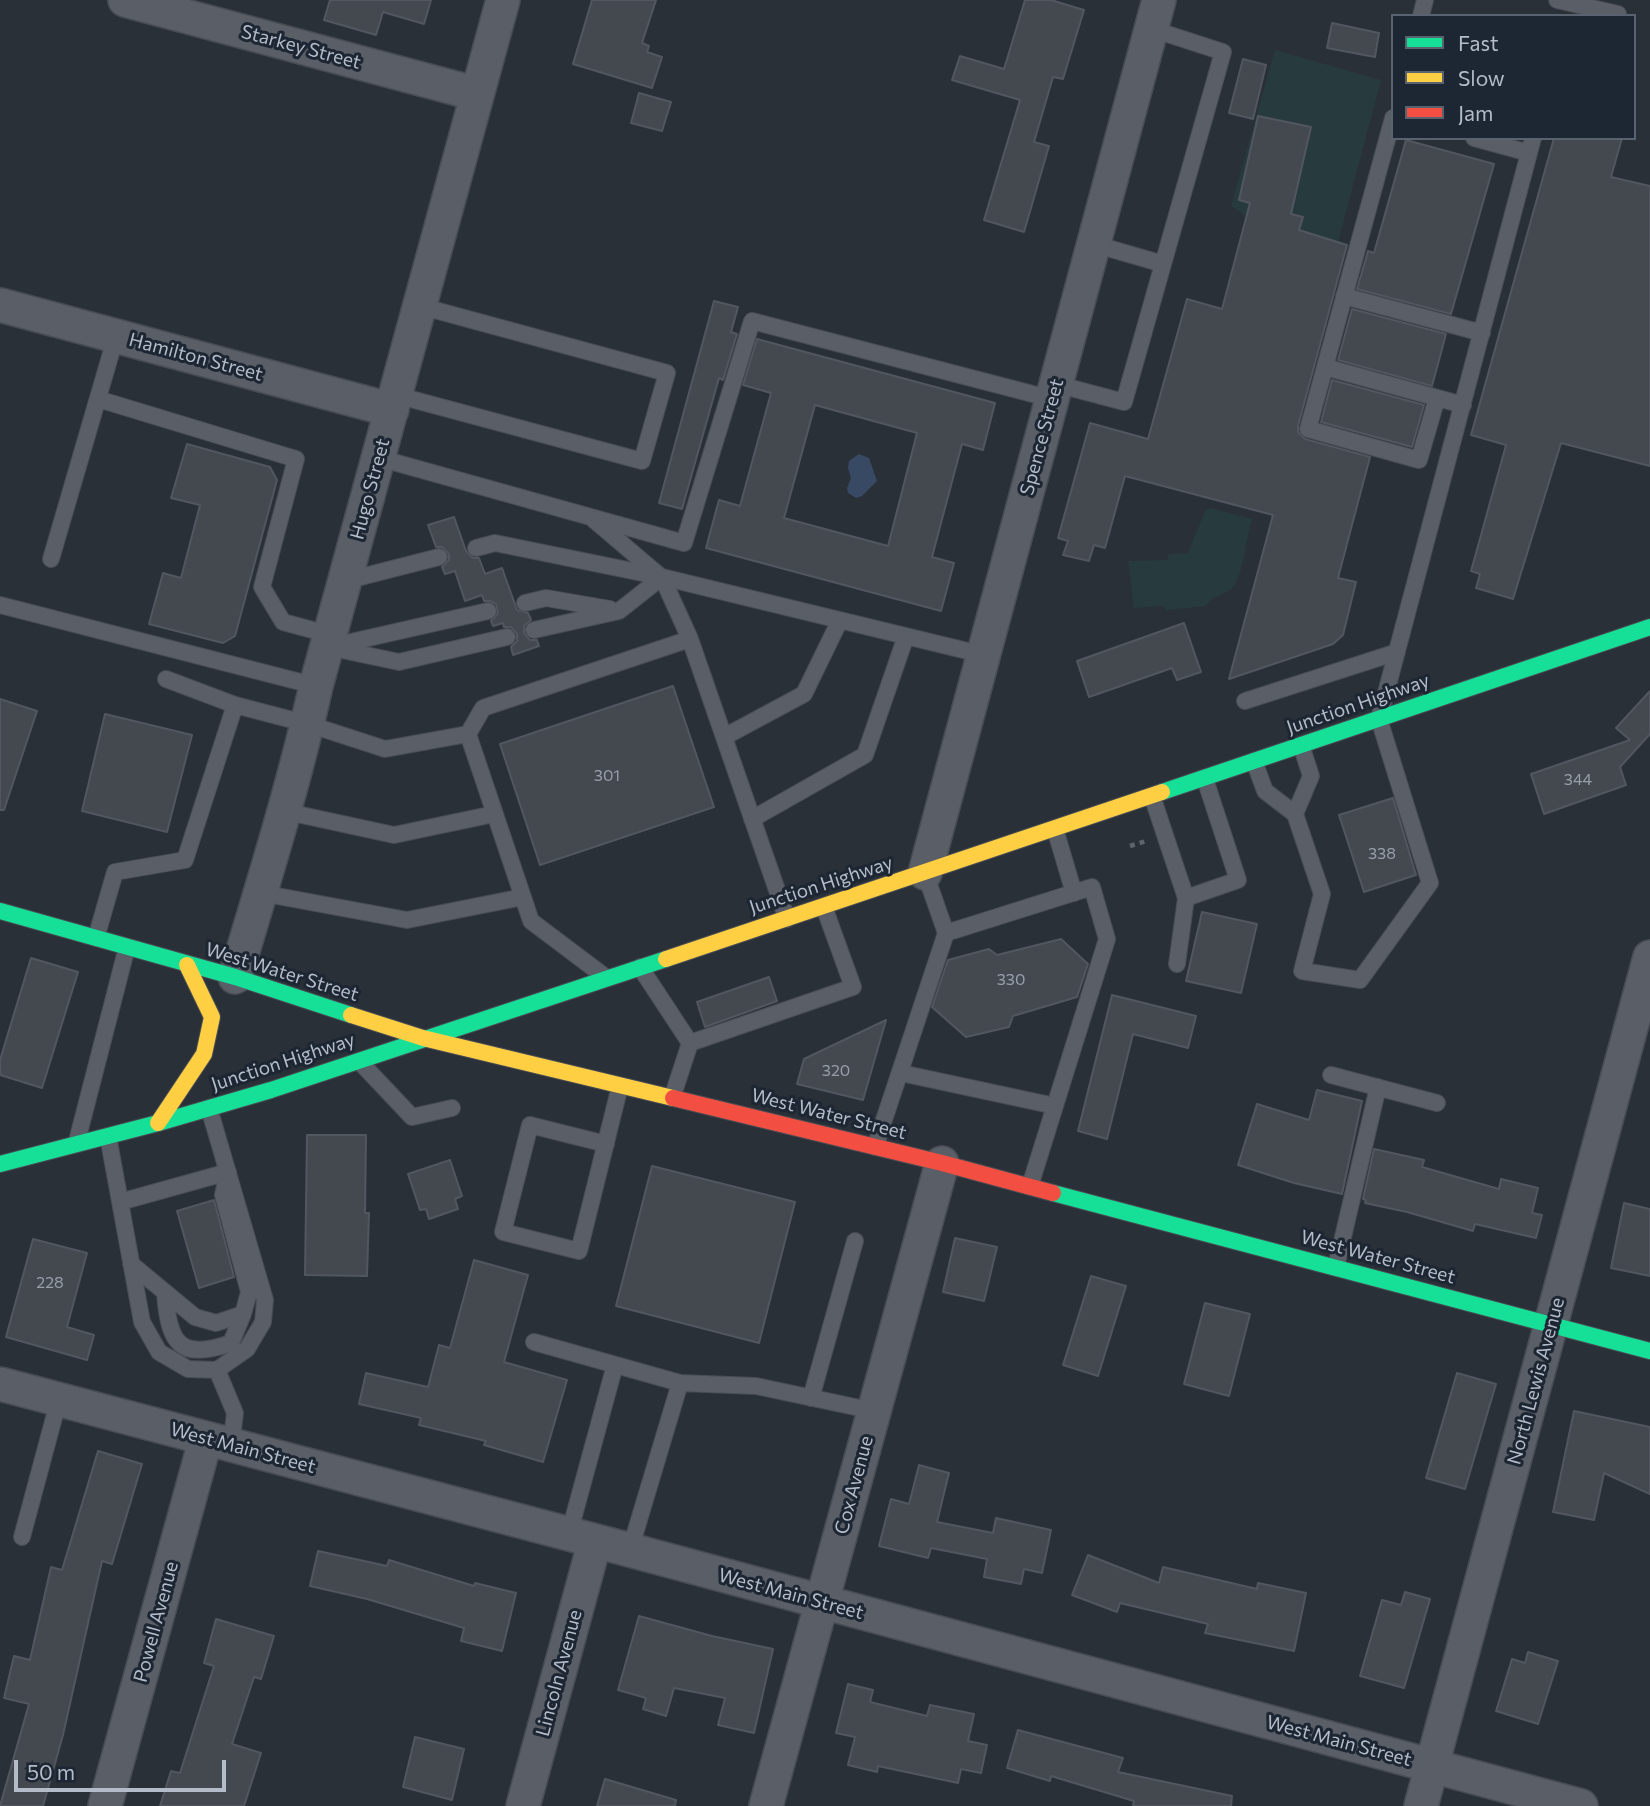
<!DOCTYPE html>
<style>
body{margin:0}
#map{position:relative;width:1650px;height:1806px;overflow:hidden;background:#2a3038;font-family:Commissioner,sans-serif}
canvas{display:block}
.legend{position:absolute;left:1391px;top:14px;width:245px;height:126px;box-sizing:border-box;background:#1d2633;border:2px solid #59626f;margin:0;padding:9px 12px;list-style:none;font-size:21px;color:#b4bcc9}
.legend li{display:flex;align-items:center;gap:14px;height:35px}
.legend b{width:35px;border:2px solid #59626f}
.scale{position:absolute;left:14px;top:1760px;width:212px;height:32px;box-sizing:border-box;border:4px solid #b4bcc9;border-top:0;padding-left:9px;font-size:21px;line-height:24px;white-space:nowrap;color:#b4bcc9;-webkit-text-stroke:5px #1d2633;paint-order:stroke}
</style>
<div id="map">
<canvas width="1650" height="1806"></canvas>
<ul class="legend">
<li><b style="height:9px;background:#16e098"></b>Fast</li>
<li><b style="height:9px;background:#ffcf43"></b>Slow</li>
<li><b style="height:9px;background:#f24e42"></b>Jam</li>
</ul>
<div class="scale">50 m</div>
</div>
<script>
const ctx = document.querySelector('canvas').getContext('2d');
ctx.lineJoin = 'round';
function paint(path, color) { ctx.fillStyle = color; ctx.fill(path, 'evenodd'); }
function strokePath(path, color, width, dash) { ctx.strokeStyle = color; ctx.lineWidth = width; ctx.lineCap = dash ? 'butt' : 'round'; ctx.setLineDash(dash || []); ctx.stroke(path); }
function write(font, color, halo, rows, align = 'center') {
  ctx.font = font + ' Commissioner,sans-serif'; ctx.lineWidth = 6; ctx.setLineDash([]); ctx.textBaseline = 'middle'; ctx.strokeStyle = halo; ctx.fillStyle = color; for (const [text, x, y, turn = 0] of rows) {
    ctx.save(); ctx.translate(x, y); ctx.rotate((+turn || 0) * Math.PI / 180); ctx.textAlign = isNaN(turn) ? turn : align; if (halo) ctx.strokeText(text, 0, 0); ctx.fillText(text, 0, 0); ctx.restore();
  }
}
paint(new Path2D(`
 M1275,50L1381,80L1338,242L1299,230L1303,217L1282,212L1278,224L1246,216L1231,206Z
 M1211,508L1252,519C1246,539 1245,566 1235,584C1229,596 1212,594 1206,606L1167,610L1163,606L1134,608L1128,561L1167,560L1169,554L1188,553L1205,511Z`), '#273a3e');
paint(new Path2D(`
 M859,454L869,458L877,481L862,496L856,498L848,493L847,488L851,478L848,468L849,461Z`), '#384963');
const building = new Path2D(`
 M330,0H431L424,24L383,12L376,35L324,20Z
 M592,0H656L642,43L649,46L647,52L662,57L652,88L573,64Z
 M1025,0H1051L1084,10L1063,79L1053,77L1034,142L1049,146L1024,232L984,220L1020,100L952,80L960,56L1004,69Z
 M1332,23L1379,33L1375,57L1327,48Z
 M1243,59L1266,65L1253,119L1229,113Z
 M639,93L671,102L662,131L631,123Z
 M1258,116L1311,127L1291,214L1303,217L1299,230L1347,245L1298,426V432L1305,439L1370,457L1338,578L1356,582L1343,635L1333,644L1229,679L1273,515L1125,476L1105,548L1094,545L1089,561L1063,555L1068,541L1058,538L1090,423L1148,439L1187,299L1222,309L1250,203L1239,200Z
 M1554,138H1622L1611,177L1650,186V466L1561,443L1513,599L1476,588L1480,574L1471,571L1506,445L1471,435Z
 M1406,140L1494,164L1451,314L1357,289L1368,251L1374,253Z
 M714,301L738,307L731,332L737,334L723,380L719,378L682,509L659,503Z
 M1352,309L1446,334L1432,386L1338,360Z
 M757,339L995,403L983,450L962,444L932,557L954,563L941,611L706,548L719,500L740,506L771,393L743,385ZM815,405L917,433L888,546L784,518Z
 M1332,380L1424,405L1412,447L1321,422Z
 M187,444L270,467L277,480L235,636L223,643L149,624L163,573L181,578L200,505L171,498Z
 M454,517L466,551L473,558H479L485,574L502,568L517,610L528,613L531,620L524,626V633L530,640H537L539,646L513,655L511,647L517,641V634L511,627H504L503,623L493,626L491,621L498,613L496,604L490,601H484L482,595L465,601L455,571L445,574L442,567L449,560V554L442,547H436L428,525Z
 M1184,623L1201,672L1177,680L1172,668L1089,697L1077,661Z
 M673,686L714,807L540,865L500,744Z
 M1650,691V734L1620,767L1626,785L1544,814L1531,774L1630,740L1616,728Z
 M0,699L37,711L4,810H0Z
 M105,714L192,735L167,832L82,811Z
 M1393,798L1416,875L1364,892L1339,815Z
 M1202,912L1257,924L1241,993L1186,981Z
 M1061,939L1088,964L1077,997L1013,1016L1009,1027L966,1037L932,1007L948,960L989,949L997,955Z
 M31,958L78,972L42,1088L0,1075V1060Z
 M769,977L777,1001L705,1027L697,1002Z
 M1112,995L1196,1016L1188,1048L1133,1034L1107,1139L1078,1131Z
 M886,1020L863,1100L797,1084L804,1059Z
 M1317,1090L1362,1101L1342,1194L1294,1183L1238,1165L1257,1104L1309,1120Z
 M307,1135H366L365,1213H369L367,1276L305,1275Z
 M1374,1149L1424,1160L1422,1167L1499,1189L1501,1179L1538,1188L1532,1213L1542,1215L1536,1238L1475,1224L1473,1231L1407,1212L1365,1203L1366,1200L1363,1199Z
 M450,1160L462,1196L455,1199L458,1209L429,1219L426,1209L420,1210L408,1174Z
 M652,1166L795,1202L759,1343L616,1306Z
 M214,1200L234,1277L199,1288L177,1211Z
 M1624,1203L1650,1209V1276L1611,1268Z
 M955,1238L997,1247L984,1301L943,1292Z
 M33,1239L87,1253L67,1327L94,1335L87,1360L6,1337Z
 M474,1260L528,1275L504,1362L567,1380L543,1462L484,1445L486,1441L419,1425L421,1418L359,1404L366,1373L428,1387L439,1345L450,1348Z
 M1091,1276L1126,1286L1098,1376L1063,1365Z
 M1205,1303L1250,1314L1229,1396L1184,1384Z
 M1457,1373L1496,1384L1465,1489L1426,1478Z
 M1574,1411L1650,1427V1494L1604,1473L1594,1520L1553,1512Z
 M98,1451L142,1464L112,1564L102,1561L63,1735L43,1806H0L29,1704L4,1698L14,1656L30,1660L51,1567L62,1570Z
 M919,1465L949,1473L937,1522L993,1533L996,1518L1051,1530L1042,1573L1024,1569L1021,1584L984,1577L987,1559L931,1548L928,1558L879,1546L891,1499L909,1504Z
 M318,1551L387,1566L389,1560L474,1586L475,1583L516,1593L502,1651L461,1641L464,1628L367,1599L310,1586Z
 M1088,1555L1159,1583L1163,1567L1257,1589L1258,1583L1306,1593L1294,1651L1205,1633L1208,1624L1120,1603L1117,1612L1072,1595Z
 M1405,1592L1430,1599L1404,1688L1360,1676L1382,1600L1401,1605Z
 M639,1616L712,1636L773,1649L754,1733L718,1725L725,1698L674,1688L666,1716L643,1709L646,1698L618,1690Z
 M216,1619L274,1636L261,1679L254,1677L232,1744L261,1753L244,1806H160L171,1771L180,1773L214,1666L204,1663Z
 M1528,1652L1558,1661L1538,1724L1496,1711L1512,1659L1525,1663Z
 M848,1684L873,1690L870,1702L927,1716L930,1705L974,1714L968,1741L987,1745L981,1773L961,1769L958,1783L878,1766L877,1772L848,1765L855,1737L836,1733Z
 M1018,1730L1123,1758L1118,1772L1232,1796L1231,1806H1133L1134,1801L1051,1776L1050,1781L1007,1768Z
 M415,1737L464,1749L452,1800L403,1787Z
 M605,1779L676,1800L675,1806H597Z`);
paint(building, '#444950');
strokePath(building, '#52575f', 2);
const lane = new Path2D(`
 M1557,0L1618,14
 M1421,16L1425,0
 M1393,118L1308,429L1419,460L1437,398
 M1474,138L1529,153
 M1094,244L1163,264
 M1344,296L1482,333
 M1325,367L1463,405
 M1056,384L1124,402L1223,52L1152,29
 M396,395L642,461L667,373L420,306
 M98,399L296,459L262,587L283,622L331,635
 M379,458L684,543L752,321L1052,399
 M594,520L660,576
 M476,548L495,543L662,577L984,655
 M51,559L116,336
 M345,581L439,557
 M525,603L546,598L610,609
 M0,605L316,686
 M534,630L619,611L662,577L690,639
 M333,646L488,611
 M328,647L399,662L507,637
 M166,679L235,705L308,724L385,749L468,734
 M1245,701L1397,652
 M724,737L804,694L840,620
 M1254,761L1265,791L1295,814L1322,894L1302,971L1360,980L1430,883L1379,719L1533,138
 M1152,796L1186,898L1177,964
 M283,811L394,835L494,814
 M1295,814L1311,776L1301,745
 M752,819L865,755L906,636
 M1055,829L1074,893
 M261,893L407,920L523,897
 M1186,898L1238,880L1205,779
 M946,933L1092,887L1107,939L1030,1186
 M96,938L115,872L185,860L235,705
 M640,967L690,1043
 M604,976L531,921L468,734L483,708L690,639L787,919
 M360,1062L412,1117L452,1108
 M901,1073L1055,1106
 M1331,1075L1437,1103
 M672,1098L690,1043L853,987L824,907
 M108,1136L142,1322L159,1352L188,1369L217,1370L247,1349L263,1322L265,1300L209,1108
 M77,1141L127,947
 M606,1144L530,1125L503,1232L579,1251L620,1086
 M875,1147L946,933L925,873
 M120,1202L228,1172L223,1195L249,1292L243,1314L216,1323L195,1317L131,1264
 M1336,1267L1378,1087
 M165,1294C169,1343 179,1361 231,1343L243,1314
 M534,1342L680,1383L756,1386L874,1411
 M217,1370L235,1413L231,1445
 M811,1398L855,1241
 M569,1534L615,1365
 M22,1537L59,1399
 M630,1550L680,1383`);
const street = new Path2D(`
 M125,0L477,94
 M0,305L392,410
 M925,873L1159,0
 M235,977C264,881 294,784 316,686L503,0
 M0,1384L630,1550L1581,1806
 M105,1806L206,1438
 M523,1806L595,1541
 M766,1806L942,1163
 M1421,1806L1650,957`);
const fast = new Path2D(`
 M1162,792L1650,627
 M0,911L235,977L351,1015
 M0,1164L158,1123L271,1090L666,959
 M1053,1193L1650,1351`);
const slow = new Path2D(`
 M666,959L1162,792
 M351,1015L423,1038L673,1098
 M158,1123L204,1054L212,1017L187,965`);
const jam = new Path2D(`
 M673,1098L942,1163L1053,1193`);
strokePath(lane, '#484c53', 18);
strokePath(street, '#484c53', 36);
strokePath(fast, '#484c53', 18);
strokePath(slow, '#484c53', 18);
strokePath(jam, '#484c53', 18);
strokePath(new Path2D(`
 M1130,846L1146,841`), '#5d636a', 4.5, [5, 5]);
strokePath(lane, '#5a5e66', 16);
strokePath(street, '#5a5e66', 33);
strokePath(fast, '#16e098', 16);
strokePath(slow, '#ffcf43', 16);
strokePath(jam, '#f24e42', 16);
write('16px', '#989fab', null, [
 ["301",607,776],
 ["344",1578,780],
 ["338",1382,854],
 ["330",1011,980],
 ["320",836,1071],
 ["228",50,1283]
]);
write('19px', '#b4bcc9', '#1d2633', [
 ["Starkey Street",301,47,15],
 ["Hamilton Street",196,357,15],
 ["Spence Street",1042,437,-75],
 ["Hugo Street",370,489,-75],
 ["Junction Highway",1358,704,-19],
 ["Junction Highway",821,885,-18],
 ["West Water Street",282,972,17],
 ["Junction Highway",283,1062,-18],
 ["West Water Street",829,1114,14],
 ["West Water Street",1378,1257,15],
 ["North Lewis Avenue",1536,1381,-75],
 ["West Main Street",243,1448,15],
 ["Cox Avenue",854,1485,-75],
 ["West Main Street",791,1594,15],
 ["Powell Avenue",156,1622,-75],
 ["Lincoln Avenue",559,1673,-75],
 ["West Main Street",1339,1741,15]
]);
</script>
